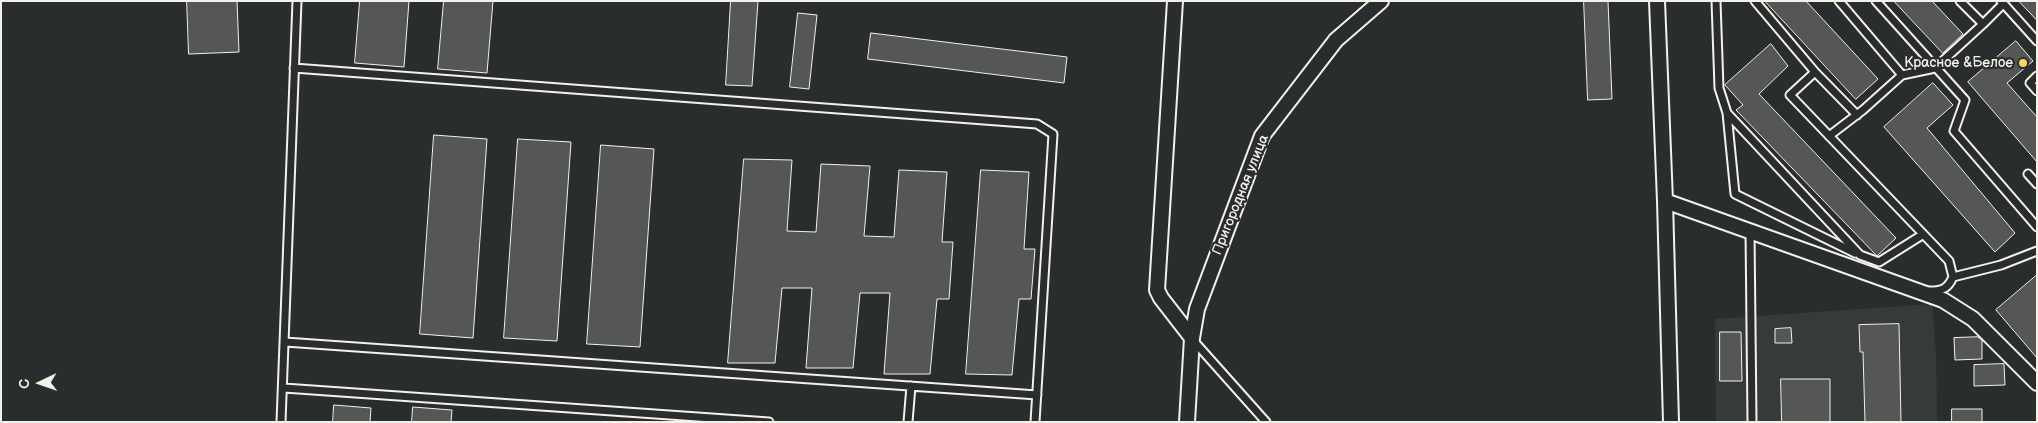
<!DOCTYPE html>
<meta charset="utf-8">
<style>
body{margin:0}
#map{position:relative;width:2038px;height:423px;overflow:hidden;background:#2a2d2e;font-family:"Balsamiq Sans",sans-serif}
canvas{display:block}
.frame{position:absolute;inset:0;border:2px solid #f4f1e8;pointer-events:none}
.north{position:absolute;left:15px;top:358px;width:50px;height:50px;-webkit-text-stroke:4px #2a2d2e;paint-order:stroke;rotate:267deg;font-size:14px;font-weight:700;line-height:20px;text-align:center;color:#f4f1e8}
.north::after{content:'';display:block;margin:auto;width:18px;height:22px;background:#f4f1e8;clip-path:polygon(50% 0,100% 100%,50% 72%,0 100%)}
</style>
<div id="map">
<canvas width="2038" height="423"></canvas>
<div class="frame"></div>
<div class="north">С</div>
</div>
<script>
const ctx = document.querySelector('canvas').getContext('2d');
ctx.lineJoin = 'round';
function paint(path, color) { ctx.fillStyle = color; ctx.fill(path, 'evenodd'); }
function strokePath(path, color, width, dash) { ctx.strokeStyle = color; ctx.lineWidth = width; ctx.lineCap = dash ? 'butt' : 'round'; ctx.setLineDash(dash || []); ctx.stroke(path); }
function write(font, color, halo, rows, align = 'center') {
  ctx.font = font + ' "Balsamiq Sans",sans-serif'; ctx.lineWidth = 4.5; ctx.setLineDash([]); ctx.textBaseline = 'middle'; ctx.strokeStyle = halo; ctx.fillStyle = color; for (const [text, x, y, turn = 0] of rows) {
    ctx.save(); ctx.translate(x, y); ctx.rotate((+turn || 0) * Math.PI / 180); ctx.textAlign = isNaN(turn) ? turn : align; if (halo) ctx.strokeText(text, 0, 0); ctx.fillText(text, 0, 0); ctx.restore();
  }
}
paint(new Path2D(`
 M1932,304L1936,352L1937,422H1716L1715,319Z`), '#373a3a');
const building = new Path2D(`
 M187,1H237L239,52L189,54Z
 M360,1H409L404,67L355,63Z
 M444,1H493L487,73L438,69Z
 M731,1H758L752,86L726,85Z
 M1584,1H1608L1612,99L1588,100Z
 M1765,1H1806L1878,79L1856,99Z
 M1894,1H1932L1963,34L1943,53Z
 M2019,1H2037V20Z
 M798,13L817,15L809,89L790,87Z
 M871,33L1067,57L1064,83L868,59Z
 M2016,41L2033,61L2007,83L2037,117V162L1968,82Z
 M1771,44L1788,66L1759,94L1896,238L1877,256L1736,110L1743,105L1725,85Z
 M1933,83L1953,105L1927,128L2015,233L1995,252L1884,127Z
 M434,135L487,139L473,338L420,334Z
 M518,139L571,142L557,341L504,338Z
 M601,145L654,149L640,347L587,344Z
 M744,159L792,160L787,231L816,232L821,164L870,166L864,236L894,237L899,170L947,172L942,242H953L949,299H937L930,374H884L890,293H860L853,368H806L812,288H782L775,363H728Z
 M981,170L1029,172L1024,249H1035L1031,299H1019L1012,375L966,374Z
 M2037,275V358L1996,310Z
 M1899,324L1901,422H1865L1863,352H1860L1859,325Z
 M1791,328L1792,343H1775V329Z
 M1720,332H1741L1742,381H1720Z
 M1978,337L1982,340V359L1955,360L1954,338Z
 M2004,364L2005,385L1974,386V365Z
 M1781,379H1830V422H1782Z
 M334,405L371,408L370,422H333Z
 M413,407L452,410L451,422H412Z
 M1952,409H1982V422H1952Z`);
paint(building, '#555756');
strokePath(building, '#f4f1e8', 1);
const lane = new Path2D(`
 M1716,1L1719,88L1727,113L1860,255L1879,262L1922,235
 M1755,1L1815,72L1790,95L1949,261L1953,277
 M1876,1L1965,100L1954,131L2037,227
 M2001,1L2037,41
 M1983,24L2003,4
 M294,68L1037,124L1053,134L1035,422
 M1815,72L1857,115
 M1902,75L1935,68L1983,24L1960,1
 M2037,76L2030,83L2037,91
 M1727,113L1735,194L1855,253
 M1829,136L1863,110L1902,75L1839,1
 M2028,174L2037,184
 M1750,231L1752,422
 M1930,291C1943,291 1948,288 1953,277L2001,265L2037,251
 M1192,339L1266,422
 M285,342L1037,395
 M284,388L769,422
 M281,422L297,1
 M908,422L911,386`);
const street = new Path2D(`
 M1175,1L1157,290L1161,298L1192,338
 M1657,1L1665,201L1671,422
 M1665,201L1943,300L1973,319L2037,383
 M1187,422L1192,338L1197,309L1262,136L1336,40L1381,1`);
strokePath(lane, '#f4f1e8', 11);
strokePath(street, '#f4f1e8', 18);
strokePath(lane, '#2a2d2e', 7);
strokePath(street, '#2a2d2e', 14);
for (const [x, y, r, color] of [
 [2023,63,5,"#ffd166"]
]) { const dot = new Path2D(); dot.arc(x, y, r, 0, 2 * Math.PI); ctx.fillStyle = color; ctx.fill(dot); strokePath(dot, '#2a2d2e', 2); }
write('14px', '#f4f1e8', '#2a2d2e', [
 ["Красное &Белое",2013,63]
], 'right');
write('14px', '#f4f1e8', '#2a2d2e', [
 ["Пригородная улица",1241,195,-68]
]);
</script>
